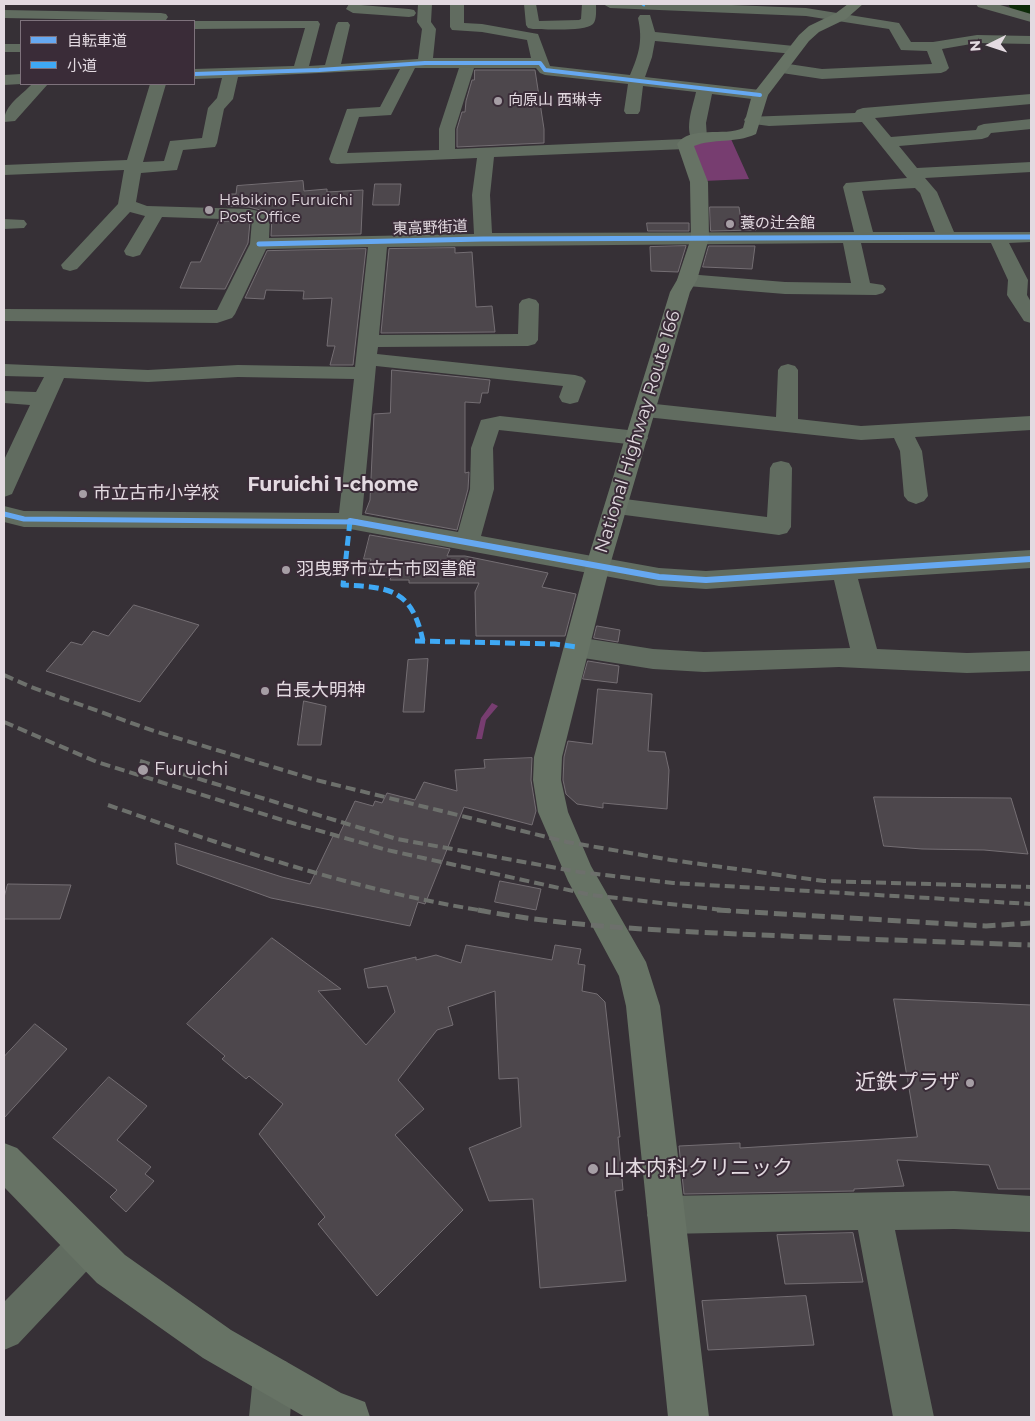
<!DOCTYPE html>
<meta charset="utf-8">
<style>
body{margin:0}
#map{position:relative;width:1035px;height:1421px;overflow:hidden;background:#363036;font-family:Montserrat,"Noto Sans JP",sans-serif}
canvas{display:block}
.frame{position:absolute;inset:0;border:5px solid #e3dae1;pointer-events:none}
.legend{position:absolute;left:20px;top:20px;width:175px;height:65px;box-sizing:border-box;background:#3a2c38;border:1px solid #7e727c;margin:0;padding:6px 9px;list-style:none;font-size:15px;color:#e3dae1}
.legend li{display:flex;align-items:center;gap:10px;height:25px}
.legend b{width:25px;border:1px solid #7e727c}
.north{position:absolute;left:965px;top:20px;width:50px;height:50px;-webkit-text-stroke:4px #3a2c38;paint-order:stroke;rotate:266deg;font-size:14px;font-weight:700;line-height:20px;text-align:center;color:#e3dae1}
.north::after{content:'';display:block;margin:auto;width:18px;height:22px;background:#e3dae1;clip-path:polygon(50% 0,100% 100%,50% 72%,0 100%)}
</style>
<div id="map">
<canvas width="1035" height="1421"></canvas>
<div class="frame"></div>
<ul class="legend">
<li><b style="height:6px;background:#66a8f1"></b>自転車道</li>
<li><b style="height:6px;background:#3fa9f5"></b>小道</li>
</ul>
<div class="north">N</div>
</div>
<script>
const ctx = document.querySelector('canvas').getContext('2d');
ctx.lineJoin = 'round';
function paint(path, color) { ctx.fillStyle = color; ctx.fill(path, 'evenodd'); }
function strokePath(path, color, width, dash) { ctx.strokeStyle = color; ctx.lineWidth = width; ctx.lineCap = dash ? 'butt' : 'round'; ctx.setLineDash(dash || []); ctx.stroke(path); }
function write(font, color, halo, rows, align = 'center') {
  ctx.font = font + ' Montserrat,"Noto Sans JP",sans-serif'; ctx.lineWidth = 4; ctx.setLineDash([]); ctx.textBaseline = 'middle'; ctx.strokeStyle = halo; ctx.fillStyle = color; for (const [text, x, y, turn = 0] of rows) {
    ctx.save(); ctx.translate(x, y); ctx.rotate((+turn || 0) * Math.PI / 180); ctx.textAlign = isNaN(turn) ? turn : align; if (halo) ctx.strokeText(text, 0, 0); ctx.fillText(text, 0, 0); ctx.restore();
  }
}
paint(new Path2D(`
 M731,139L749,179L703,181L691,146L700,142Z
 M492,703L498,706L486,720L482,739H476L481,718Z`), '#773d70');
paint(new Path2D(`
 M1008,4H1031V15L1011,9Z`), '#0d2b08');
const building = new Path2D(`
 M475,70H535L544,129V143L457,147V129L462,112H465L466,101L472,80H474Z
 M303,181L304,191L327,189V192L363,190L361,234L271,236L272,217L268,212L249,207L227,206L229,194H236L237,186Z
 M375,184H401L399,205H373Z
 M710,207H739L741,220H757L756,230L711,231Z
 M219,221L250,222L248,243L225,289L180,288L191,262H200Z
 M647,223H689V231H648Z
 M686,246L678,272L651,271L650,247Z
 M709,246H755L752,269L703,267Z
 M455,248V253L472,252L476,307L492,306L495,332L381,333L389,249Z
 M366,249L353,365H330L335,346H327L332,298L303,299L304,291L266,290L264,299L245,298L267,251Z
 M392,370L490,380L488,393H482L480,403L465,402V473L469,472L468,489L457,530L365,513L370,500L374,414L390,413Z
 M370,535L450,549L447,556H465L548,573L542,587L576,594L565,636H476L475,592L479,583H409V580H390L391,577L368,576L371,559H364Z
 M134,605L199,625L140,702L46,671L71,642L82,645L93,631L108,636Z
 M597,626L620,630L618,642L594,638Z
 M428,659L424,712H403L408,660Z
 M588,661L619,666L617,683L583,679Z
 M598,689L652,694L648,751L665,752L669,770L667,809L603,803V808L577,804L566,794L563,780L564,757L568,741L592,744Z
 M304,701L326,706L321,745H298Z
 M532,758L531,780L536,811L532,825L464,807L425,904L418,902L410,926L271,898L177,864L175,843L282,877L310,884L334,834L339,835L355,801L373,806L375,801L382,803L387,793L415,800L424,782L457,791L455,770L485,768L484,760Z
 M874,797L1011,798L1028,854L984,850L922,849L884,846Z
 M500,881L541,889L536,910L495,902Z
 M8,884L71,885L60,919H4V898Z
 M272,938L341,989L318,991L366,1045L395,1012L387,986L368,988L364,969L416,957V960L436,955L461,963L466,945L552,960L555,945L581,949L578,964L585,965L582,991L597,994L605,1002L620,1137H618L623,1190L615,1191L626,1281L540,1288L533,1199L489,1201L469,1148L521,1127L518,1078L499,1079L495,991L448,1007L453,1025L437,1030L398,1080L424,1109L395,1135L463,1210L377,1296L318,1224L325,1217L259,1134L283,1104L249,1076L246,1079L222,1059L225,1056L187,1024Z
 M894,999L1031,1005V1189H998L989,1165L897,1160L904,1186L854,1189V1191L684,1194L679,1146L740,1143V1148L917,1137Z
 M35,1024L67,1049L4,1118V1057Z
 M109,1077L147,1106L117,1140L151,1167L145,1174L154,1181L126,1212L110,1197L117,1190L53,1138Z
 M853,1233L863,1282L785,1284L777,1235Z
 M806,1296L814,1345L708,1350L702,1301Z`);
paint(building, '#4d474c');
strokePath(building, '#746e73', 1);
paint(new Path2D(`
 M349,4L409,9L414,10L416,13L414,16L409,17L353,13L346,9Z
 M418,4H432L431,22L436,29L433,58H531L527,40L482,32L452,30L450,27V4H464V23L482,24L538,34L550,66L630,75C639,54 643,41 638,18L640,15H650L655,32L794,46L799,47L801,50L799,53L794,54L655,41L652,57L645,77L760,90L766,92L768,95L766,98L760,100L712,94L706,123L707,138L705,141H693C684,129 693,106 696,92L643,86L640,111L638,114H626L624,111L628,84L545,75L540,73L536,68H474L455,129V149L685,139L691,140L693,144L691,148L685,149L494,157L490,195L492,233L854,232L843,187L846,183L907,178L862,122L769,126L746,123L744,120L746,117L855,113L857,110L863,108L1031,94V104L875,118L891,137L976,130L978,126L984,124L1031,119V129L991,133L988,137L982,139L899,146L917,168L1031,162V172L925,178L937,192L954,232H1031V242L1009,243L1028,280L1027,295L1031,302V323L1024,321L1007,295L1008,280L991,243H861L870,283L883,285L886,289L883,293L876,295L785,294L687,286L680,284L677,280L680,276L687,274L785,282L851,283L843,243L387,247L379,335L518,334L519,304L522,300L529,298L536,300L539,304L538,340L535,344L528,346L378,347L377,354L575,375L582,377L586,381L578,402L570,404L562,402L559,397L563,386L376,366L362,515L458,532L470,489L471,448L481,420L500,416L637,431L645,433L648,438L645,443L637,445L499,430L493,448L494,489L481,536L659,568L706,571L1031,550V568L858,579L877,649L967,653L1031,651V671L967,673L839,667L704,672L653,669L577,657L568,654L564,647L568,640L577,637L653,649L704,652L850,648L834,580L706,589L659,586L350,529L24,527L4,522V506L24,511L339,513L354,379L238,377L148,382L64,378L12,494L4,497V460L30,405L4,403V391L36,392L44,377L4,376V364L148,370L238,365L355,367L368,247L266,249L235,314L232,318L217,323L4,321V309L217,310L250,244L252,220L162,217L140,255L133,257L126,255L124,251L145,216L130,212L77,269L70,271L63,269L61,265L118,204L124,170L4,175V165L127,160L150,84H166L143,162L164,161L170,141L202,138L208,108L217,98L222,78L194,79V69L294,66L305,28L194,29V21H192H318L320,24L309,66L325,65L336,25L338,22H348L350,25L341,64L418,59L422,29L417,22ZM415,68H459L439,129V150L347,153L359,117L391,115ZM400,69L380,107L347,109L329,159L331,163L337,164L477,158L472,195L474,234L269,238L270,217L267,213L249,209L147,206L136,202L141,173L177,170L183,150L215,147L217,143L224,109L233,99L238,77ZM915,188L920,193L935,232H873L862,191Z
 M524,4H536L539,21L579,20L581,19L582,4H596C596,9 597,20 593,24C585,32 546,29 533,29L528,28L526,25Z
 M603,4H707L806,8L899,23L911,42H933L977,35L1031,36V44L977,43L942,49L949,68L946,71L941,73L822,79L782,73L777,71L774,68L777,65L782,63L822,69L932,64L927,51L901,50L889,29L806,16L610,8Z
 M4,10L161,13L166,14L168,17L166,20L161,21L4,18Z
 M4,44H21V52H4Z
 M21,74V84L4,85V75Z
 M32,84H48L15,121L4,122C4,105 22,95 32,84Z
 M4,219L24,220L27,224L24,228L4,229Z
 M788,364L795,366L798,370V419L861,426L1031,416V430L915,437L922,451L928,496L924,501L916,504L908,501L904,496L900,451L894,438L861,440L646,417L638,415L635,410L638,405L646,403L776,417L778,370L781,366Z
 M781,461L789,463L792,468L791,527L787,533L779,535L617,514L609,512L605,506L609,500L617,498L767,517L770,468L773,463Z
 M954,1191L1031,1196V1232L954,1229L895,1230L934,1417H893L858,1230L666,1234L653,1228L647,1215L653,1202L666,1196Z
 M87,1225L100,1231L106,1244L100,1257L18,1344L4,1350V1302L74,1231Z
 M273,1356L287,1362L293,1376L290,1417H249L253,1376L259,1362Z`), '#616c60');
paint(new Path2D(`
 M976,4H997L1031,14V22L978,7Z`), '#646e62');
paint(new Path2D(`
 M848,4H863L846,19L819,32L809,41L768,95L756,134C734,144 714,138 694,146L708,182L709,238L697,280L690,292L610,565L562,757L561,780L568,812L591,866L646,962L660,1006L709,1417H668L626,1006L619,976L568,881L538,812L533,780L534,757L586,565L670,292L677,280L691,238L690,182L677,144C690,125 724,137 743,128L752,95L799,35L809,26L836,13Z
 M4,1143L17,1148L125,1255L231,1330L341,1393L365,1402L370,1417H305L203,1358L97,1283L4,1187Z`), '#677365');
strokePath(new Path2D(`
 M4,675L31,687L154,731L316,780L567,842L671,860L824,881L1031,887
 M4,722L97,762L289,822L387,850L591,895L731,911
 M140,761L397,839L579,872L673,883L1031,904
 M108,805C231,848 356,891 485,911`), '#6d706c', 4, [10, 5]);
strokePath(new Path2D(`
 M478,910C557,925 636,929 716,933C821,938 926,941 1031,945
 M717,910L986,926L1031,923`), '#6d706c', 5, [13, 6]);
strokePath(new Path2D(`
 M643,6L644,4`), '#3fa9f5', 3, [5.5, 3]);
strokePath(new Path2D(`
 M350,521L343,585C391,587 412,590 423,641
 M415,641L555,644L577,647`), '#3fa9f5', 5, [10, 5]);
strokePath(new Path2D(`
 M194,74L319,70L425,63H540L545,70L760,95`), '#66a8f1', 4);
strokePath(new Path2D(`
 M259,244L483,239L1031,237
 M4,514L24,519L357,522`), '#66a8f1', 5);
strokePath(new Path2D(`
 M350,521L659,577L706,580L1031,559`), '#66a8f1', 6);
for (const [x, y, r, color] of [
 [498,101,5,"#a69ea5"],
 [209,210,5,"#a69ea5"],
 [730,224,5,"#a69ea5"],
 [83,494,5,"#a69ea5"],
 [286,570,5,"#a69ea5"],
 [265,691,5,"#a69ea5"],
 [143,770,6,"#a69ea5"],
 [970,1083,5,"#a69ea5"],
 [593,1169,6,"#a69ea5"]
]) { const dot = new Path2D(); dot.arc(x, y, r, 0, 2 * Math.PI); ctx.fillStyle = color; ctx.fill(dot); strokePath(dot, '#3a2c38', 2); }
write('15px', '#e3dae1', '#3a2c38', [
 ["向原山 西琳寺",508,101],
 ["Habikino Furuichi",219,201],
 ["Post Office",219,218],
 ["蓑の辻会館",740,224]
], 'left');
write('15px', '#e3dae1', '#3a2c38', [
 ["東高野街道",430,228,-2]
]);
write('18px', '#e3dae1', '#3a2c38', [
 ["National Highway Route 166",638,432,-73]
]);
write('18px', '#e3dae1', '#3a2c38', [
 ["市立古市小学校",93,494],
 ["羽曳野市立古市図書館",296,570],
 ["白長大明神",275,691],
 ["Furuichi",154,770]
], 'left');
write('bold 19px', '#e3dae1', '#3a2c38', [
 ["Furuichi 1-chome",333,485]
]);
write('21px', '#e3dae1', '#3a2c38', [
 ["近鉄プラザ",960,1083],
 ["山本内科クリニック",604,1169,"left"]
], 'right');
</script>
